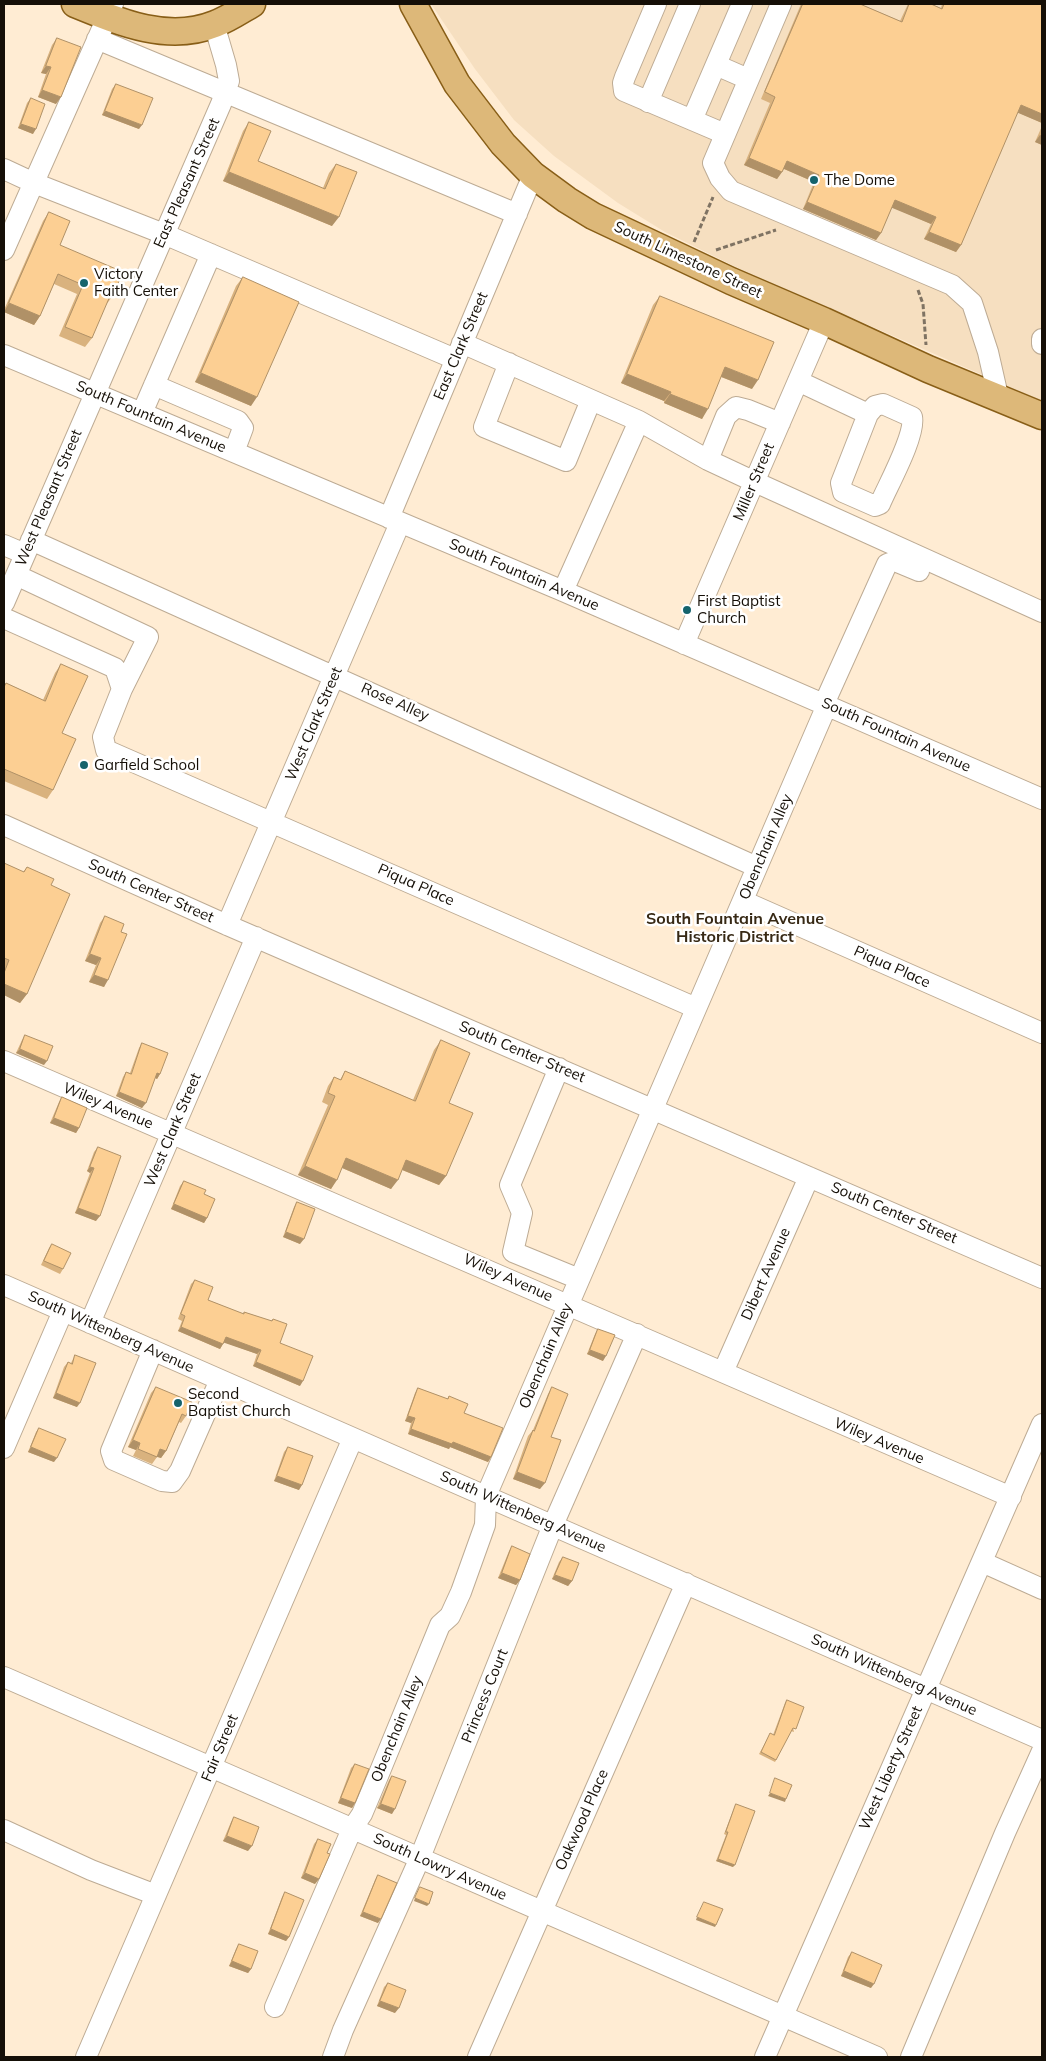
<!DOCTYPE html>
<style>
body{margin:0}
#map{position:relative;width:1046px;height:2061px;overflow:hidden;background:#ffecd3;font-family:Mulish,sans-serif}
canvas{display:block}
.frame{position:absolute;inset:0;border:5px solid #150f07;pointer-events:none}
</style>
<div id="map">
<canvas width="1046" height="2061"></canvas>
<div class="frame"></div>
</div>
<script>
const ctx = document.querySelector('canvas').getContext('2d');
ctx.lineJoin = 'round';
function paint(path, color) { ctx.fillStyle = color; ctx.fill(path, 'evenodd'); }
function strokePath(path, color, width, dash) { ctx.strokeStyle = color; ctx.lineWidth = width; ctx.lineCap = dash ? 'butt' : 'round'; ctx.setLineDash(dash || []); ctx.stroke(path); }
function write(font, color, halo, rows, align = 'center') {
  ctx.font = font + ' Mulish,sans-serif'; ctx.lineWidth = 5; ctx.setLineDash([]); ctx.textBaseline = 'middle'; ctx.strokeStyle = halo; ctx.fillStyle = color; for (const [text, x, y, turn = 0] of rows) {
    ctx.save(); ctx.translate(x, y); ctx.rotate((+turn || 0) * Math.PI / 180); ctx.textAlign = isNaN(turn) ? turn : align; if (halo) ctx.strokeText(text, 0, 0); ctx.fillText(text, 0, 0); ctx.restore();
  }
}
paint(new Path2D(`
 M431,4H1042V401L738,268L665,232L618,203L554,156L514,120L475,69Z`), '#f6dfc0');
const minor = new Path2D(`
 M656,4L625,77L623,83L624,91L725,134
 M781,4L713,163L720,178L731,191L952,285L972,303L988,352L998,396
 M97,39L517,214
 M716,65L748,79
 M648,102L690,4
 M692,120L742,4
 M4,169L34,183L164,234L455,359
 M4,250L113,4
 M1042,339V344
 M462,343L639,421L708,460L755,482L1042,612
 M4,355L563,591L1042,799
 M509,363L484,427L566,461L591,400
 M798,381L868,414L875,406L883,404L912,417C916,435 888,485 880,504L875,506L843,492L841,483L868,414
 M154,385L238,421L243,428L234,452
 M142,413L211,254
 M708,460L726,416L736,407L748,410L780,423
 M389,518L533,175
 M31,540L757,867
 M4,545L25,554
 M16,575L148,637L122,689
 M563,591L639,421
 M4,603L221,104L229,81L226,65L214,24
 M4,618L115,668L122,689L103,737L106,750L696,1008
 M684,644L824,321
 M824,704L887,564L895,561L919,571
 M4,825L227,925L1042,1278
 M743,901L1042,1033
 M227,925L400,523
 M4,1061L1011,1497
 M559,1068L510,1185L522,1213L513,1252L579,1279
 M4,1285L1042,1740
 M90,1323L256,937
 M153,1350L111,1451L114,1460L162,1481L172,1482L180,1471L220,1380
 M723,1372L809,1177
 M4,1448L63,1311
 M982,1562L1042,1589
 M4,1677L877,2057
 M4,1830L91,1870L156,1895
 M275,2007L352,1829L362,1814L378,1776L440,1625L450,1616L461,1592L485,1525L486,1496L827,705
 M86,2057L353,1438
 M333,2057L343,2030L419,1860L553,1525L637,1334
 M478,2057L686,1583
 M765,2057L1042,1424
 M911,2057L1005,1833L1042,1751`);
const major = new Path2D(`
 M75,4C119,22 168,43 215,24C228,19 240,11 252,4
 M413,4L457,84L503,144L533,175L567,200L593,216L731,281L824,321L928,369L1042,416`);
strokePath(minor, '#bdab94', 22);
strokePath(major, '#885e17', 29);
strokePath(new Path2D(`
 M694,242L713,197
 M716,250L776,230
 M918,290L923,304L926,345`), '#7f7363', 3, [5, 2.5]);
strokePath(minor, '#fff', 20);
strokePath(major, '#ddb879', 26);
paint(new Path2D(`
 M801,4H860L900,21L908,4H931L941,8L942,4H1042V123L1017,112L961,245L956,252L924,239L931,224L892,207L881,233L876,240L803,209L814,182L784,169L777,179L744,165L770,103L761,99Z
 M57,38L56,104L38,97L46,74L41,73L52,45Z
 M116,84L139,129L102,115L112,89Z
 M31,98L33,134L18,128L27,103Z
 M249,122L258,161L323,188L329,173L336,164L332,226L223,181L243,131Z
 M1042,126V145L1035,142Z
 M49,212L60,245L112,297L105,306L92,338L85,347L59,336L77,294L54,284L40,316L34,325L4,312V310L43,221Z
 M243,277L251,406L195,382L236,286Z
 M660,296L752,389L721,377L702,419L664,403V401L621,383L653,305Z
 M61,664L62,733L53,790L47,799L4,781V686L6,683L43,700L55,673Z
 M4,863L23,872L27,867L51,885L27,994L20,1003L4,995Z
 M105,916L121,932L104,987L89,982L96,965L85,961L100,923Z
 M25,1035L44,1065L16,1053L22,1040Z
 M441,1040L449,1103L446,1176L439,1185L402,1170L391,1189L342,1168L331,1189L298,1175L328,1105L322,1102L328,1086L334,1077L340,1080L345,1071L413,1100L434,1050Z
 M142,1043L160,1074L157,1079L155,1078L142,1108L116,1096L123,1077L126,1072L130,1073L139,1048Z
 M62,1097L79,1128L76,1133L50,1123L59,1102Z
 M98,1147L96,1221L75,1213L90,1173L87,1171L94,1152Z
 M184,1181L204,1194L207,1218L204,1223L171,1209L180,1186Z
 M297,1202L300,1244L283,1237L294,1207Z
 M52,1244L63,1269L60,1274L41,1265L49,1248Z
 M195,1280L208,1300L243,1314L244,1312L271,1321L273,1319L280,1343L300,1386L253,1366L257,1354L224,1342L220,1349L178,1331L182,1321L178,1319L191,1284Z
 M598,1329L603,1361L587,1354L595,1334Z
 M75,1355L77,1407L53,1398L64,1367L68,1362L71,1363Z
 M156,1387L186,1416L181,1423L179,1422L166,1451L161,1458L157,1457L152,1464L133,1456L136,1450L128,1447L151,1393Z
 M552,1387L551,1437L540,1489L513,1479L528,1436L533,1430L548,1394Z
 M418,1388L447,1399L449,1396L464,1413L491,1457L488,1462L450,1447L449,1449L408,1434L411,1423L405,1421L415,1393Z
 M39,1428L54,1462L28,1452L36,1432Z
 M288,1447L299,1490L274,1481L284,1452Z
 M512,1546L520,1580L516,1585L498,1578L509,1551Z
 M563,1557L572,1581L568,1586L552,1579L559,1562Z
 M787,1700L794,1732L791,1731L775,1762L759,1754L769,1736L773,1735L785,1703Z
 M355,1764V1803L352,1808L338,1803L351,1768Z
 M392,1776V1814L377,1808L389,1780Z
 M736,1804L733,1867L716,1861L726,1835L724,1834L735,1806Z
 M234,1817L248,1851L223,1841L231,1822Z
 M318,1839L315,1884L301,1878L314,1844Z
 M378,1875V1923L360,1916L375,1880Z
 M285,1892L289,1937L286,1941L268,1934L282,1897Z
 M239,1944L251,1969L248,1973L229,1966L236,1949Z
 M852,1952L871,1988L841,1976L848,1957Z
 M388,1983L395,2013L377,2006L384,1987Z`), '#d9b27e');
paint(new Path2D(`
 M46,66L51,67L46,74L41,73Z
 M42,90L61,97L56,104L38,97Z
 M1021,105L1042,114V123L1016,112Z
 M105,111L142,125L139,129L102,115Z
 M21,124L36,129L33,134L18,128Z
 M1040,135L1042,136V145L1035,142Z
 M749,158L782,172L777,179L744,165Z
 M787,161L819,175L814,182L782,168Z
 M229,172L339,217L332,226L223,181Z
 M895,200L936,217L931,224L890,207Z
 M807,202L881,233L876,240L803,209Z
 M929,232L961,245L956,252L924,239Z
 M9,303L40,316L34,325L4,312Z
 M725,367L758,380L752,389L719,376Z
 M201,373L257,397L251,406L195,382Z
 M627,374L671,392L664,401L621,383Z
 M670,394L708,409L702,419L664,403Z
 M90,954L101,958L96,965L85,961Z
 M94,975L108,980L104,987L89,982Z
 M4,984L27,994L20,1003L4,995Z
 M20,1049L47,1061L44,1065L16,1053Z
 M157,1073L160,1074L157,1079L154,1077Z
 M119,1092L146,1103L142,1108L116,1096Z
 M54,1118L79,1128L76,1133L50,1123Z
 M346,1158L398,1180L391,1189L340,1167Z
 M406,1160L446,1176L439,1185L400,1169Z
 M305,1166L337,1180L331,1189L298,1175Z
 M90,1167L94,1168L90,1173L87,1171Z
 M174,1204L207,1218L204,1223L171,1209Z
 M78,1208L100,1216L96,1221L75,1213Z
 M286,1232L304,1239L300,1244L283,1237Z
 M181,1327L223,1344L220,1349L178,1331Z
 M226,1337L261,1350L257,1354L222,1342Z
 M590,1350L606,1356L603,1361L587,1354Z
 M256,1362L303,1381L300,1386L253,1366Z
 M56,1393L80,1403L77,1407L53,1398Z
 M408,1416L415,1418L411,1423L405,1421Z
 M411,1429L453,1442L491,1457L488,1462L450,1447L449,1449L408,1434Z
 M133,1440L140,1443L136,1450L128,1447Z
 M31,1447L57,1458L54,1462L28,1452Z
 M160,1449L166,1451L161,1458L155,1456Z
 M517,1472L545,1483L540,1489L513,1479Z
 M277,1476L302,1485L299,1490L274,1481Z
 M502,1573L520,1580L516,1585L498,1578Z
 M555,1575L572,1581L568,1586L552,1579Z
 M770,1793L786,1799L785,1802L768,1796Z
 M341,1798L355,1803L352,1808L338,1803Z
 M381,1804L395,1809L392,1814L377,1808Z
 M227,1836L252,1846L248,1851L223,1841Z
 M718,1859L735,1865L733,1867L716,1861Z
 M305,1873L319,1879L315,1884L301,1878Z
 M415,1898L429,1904L427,1906L414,1901Z
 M363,1912L381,1919L378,1923L360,1916Z
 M697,1917L716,1925L715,1927L696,1920Z
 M271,1929L289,1937L286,1941L268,1934Z
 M232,1961L251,1969L248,1973L229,1966Z
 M844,1971L874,1984L871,1988L841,1976Z
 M380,2001L399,2008L395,2013L377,2006Z`), '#b09167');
const building = new Path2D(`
 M803,4H860L902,22L909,4H931L942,9L944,4H1042V114L1021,105L961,245L929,232L936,217L895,200L881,233L807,202L819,175L787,161L782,172L749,158L775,97L765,92Z
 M57,38L81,47L61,97L42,90L51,67L46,66Z
 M116,84L153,98L142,125L105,111Z
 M31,98L45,104L36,129L21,124Z
 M249,122L271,131L258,161L325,189L336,164L357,172L339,217L229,172Z
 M49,212L70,221L60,245L123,272L112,297L110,296L92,338L65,327L83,285L58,274L40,316L9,303Z
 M243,277L299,302L257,397L201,373Z
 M660,296L774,342L758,380L725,367L708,409L670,394L671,392L627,374Z
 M61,664L88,676L62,733L76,739L53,790L4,769V687L6,683L45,701Z
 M4,863L24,872L27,867L54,879L51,885L70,894L27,994L4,984V973L9,960L4,958Z
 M105,916L124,924L121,932L127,934L108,980L94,975L101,958L90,954Z
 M25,1035L53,1046L47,1061L20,1049Z
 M441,1040L470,1053L449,1103L473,1113L446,1176L406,1160L398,1180L346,1158L337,1180L305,1166L335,1096L328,1093L334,1077L341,1080L345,1071L415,1101Z
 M142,1043L168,1053L160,1074L157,1073L146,1103L119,1092L126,1072L131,1074Z
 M62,1097L87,1108L79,1128L54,1118Z
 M98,1147L121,1156L100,1216L78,1208L94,1168L90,1167Z
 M184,1181L206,1190L204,1194L215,1199L207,1218L174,1204Z
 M297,1202L315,1209L304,1239L286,1232Z
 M52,1244L71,1253L63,1269L44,1261Z
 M195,1280L213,1287L208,1300L244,1314V1312L272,1321L273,1319L287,1324L280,1343L313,1356L303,1381L256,1362L261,1350L226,1337L223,1344L181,1327L185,1316L181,1314Z
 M598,1329L615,1335L606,1356L590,1350Z
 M75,1355L96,1363L80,1403L56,1393L68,1362L72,1364Z
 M156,1387L192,1402L186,1416L182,1414L166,1451L160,1449L157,1457L138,1449L140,1443L133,1440Z
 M552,1387L568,1394L551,1437L561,1440L545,1483L517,1472L533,1430L534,1431Z
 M418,1388L448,1399L449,1396L468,1404L464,1413L503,1428L491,1457L453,1442L452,1444L411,1429L415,1418L408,1416Z
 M39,1428L66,1439L57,1458L31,1447Z
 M288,1447L313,1456L302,1485L277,1476Z
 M512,1546L530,1554L520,1580L502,1573Z
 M563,1557L579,1563L572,1581L555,1575Z
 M787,1700L804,1707L796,1729L793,1728L776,1760L761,1752L770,1733L774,1735Z
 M355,1764L369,1769L355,1803L341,1798Z
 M392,1776L406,1781L395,1809L381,1804Z
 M775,1778L792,1785L786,1799L770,1793Z
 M736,1804L755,1811L735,1865L718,1859L728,1832H726Z
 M234,1817L259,1827L252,1846L227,1836Z
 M318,1839L331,1844L327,1853L330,1854L319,1879L305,1873Z
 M378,1875L397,1883L381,1919L363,1912Z
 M420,1887L433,1892L429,1904L415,1898Z
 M285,1892L304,1900L289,1937L271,1929Z
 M704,1902L723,1909L716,1925L697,1917Z
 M239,1944L258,1951L251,1969L232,1961Z
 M852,1952L882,1965L874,1984L844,1971Z
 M388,1983L406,1990L399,2008L380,2001Z`);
paint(building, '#fccf93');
strokePath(building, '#b09167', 1);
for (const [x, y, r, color] of [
 [814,180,5,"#15636c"],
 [84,283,5,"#15636c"],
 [687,610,5,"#15636c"],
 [84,765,5,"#15636c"],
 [178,1403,5,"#15636c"]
]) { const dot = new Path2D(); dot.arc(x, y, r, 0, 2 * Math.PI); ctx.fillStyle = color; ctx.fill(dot); strokePath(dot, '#fff', 2); }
write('15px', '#150f07', '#fff', [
 ["The Dome",824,180],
 ["Victory",94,274],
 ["Faith Center",94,291],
 ["First Baptist",697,601],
 ["Church",697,618],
 ["Garfield School",94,765],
 ["Second",188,1394],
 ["Baptist Church",188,1411]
], 'left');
write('15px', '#150f07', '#fff', [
 ["East Pleasant Street",187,183,-66],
 ["South Limestone Street",688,260,25],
 ["East Clark Street",461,346,-67],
 ["South Fountain Avenue",151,417,23],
 ["Miller Street",754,482,-67],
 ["West Pleasant Street",49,498,-67],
 ["South Fountain Avenue",524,575,23],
 ["Rose Alley",395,702,24],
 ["West Clark Street",314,724,-67],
 ["South Fountain Avenue",896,735,24],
 ["Obenchain Alley",766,847,-67],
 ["Piqua Place",416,885,24],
 ["South Center Street",151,891,24],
 ["Piqua Place",892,967,24],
 ["South Center Street",522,1052,23],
 ["Wiley Avenue",108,1106,23],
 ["West Clark Street",173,1130,-67],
 ["South Center Street",894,1213,23],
 ["Dibert Avenue",766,1274,-66],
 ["Wiley Avenue",508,1278,24],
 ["South Wittenberg Avenue",111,1332,24],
 ["Obenchain Alley",546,1356,-67],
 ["Wiley Avenue",879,1441,23],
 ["South Wittenberg Avenue",523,1512,24],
 ["South Wittenberg Avenue",894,1675,24],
 ["Princess Court",485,1696,-68],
 ["Obenchain Alley",397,1729,-68],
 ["Fair Street",220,1748,-67],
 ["West Liberty Street",891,1768,-66],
 ["Oakwood Place",582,1820,-66],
 ["South Lowry Avenue",440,1867,24]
]);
write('bold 16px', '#372915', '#fff', [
 ["South Fountain Avenue",735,919],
 ["Historic District",735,937]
]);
</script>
